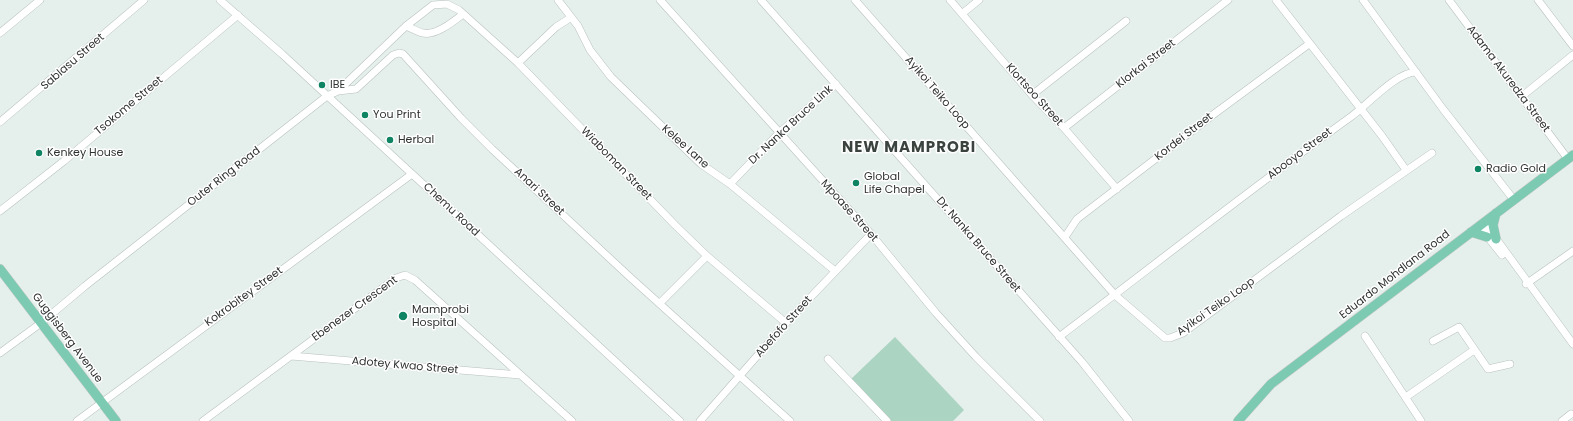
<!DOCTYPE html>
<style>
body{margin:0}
canvas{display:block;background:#e5efeb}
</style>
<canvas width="1573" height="421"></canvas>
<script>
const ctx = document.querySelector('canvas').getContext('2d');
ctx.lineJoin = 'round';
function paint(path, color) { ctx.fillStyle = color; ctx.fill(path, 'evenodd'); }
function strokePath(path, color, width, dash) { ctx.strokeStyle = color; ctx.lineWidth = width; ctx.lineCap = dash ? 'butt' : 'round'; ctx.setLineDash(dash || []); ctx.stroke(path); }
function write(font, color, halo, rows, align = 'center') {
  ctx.font = font + ' Poppins,sans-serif'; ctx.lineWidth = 3; ctx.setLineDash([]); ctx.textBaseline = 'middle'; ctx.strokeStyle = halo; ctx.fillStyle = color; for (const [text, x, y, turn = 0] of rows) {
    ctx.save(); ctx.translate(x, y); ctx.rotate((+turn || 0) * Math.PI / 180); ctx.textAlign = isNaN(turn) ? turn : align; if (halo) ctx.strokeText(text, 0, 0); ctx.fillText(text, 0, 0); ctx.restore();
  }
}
paint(new Path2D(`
 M895,337L964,410L953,421H890L851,379Z`), '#abd4c2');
const minor = new Path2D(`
 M220,0L282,54L680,421
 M558,0L578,26L590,50L611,77L701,164L730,184L835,271
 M660,0L871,234L936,313L976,357L1040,421
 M761,0L1082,362L1129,421
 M855,0L1115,295L1165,338H1170L1183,333L1341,216L1432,153
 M950,0L1032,95L1064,128L1117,189
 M1276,0L1382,136L1406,170
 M1363,0L1443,109L1514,200
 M1449,0L1568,159
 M1538,0L1573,46
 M963,13L979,0
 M406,26C411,28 418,32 423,33C436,36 454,21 463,14
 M0,33L40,0
 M518,63L556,27L570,18
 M338,91L356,89L393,55L399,53L403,54L461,118L492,149L632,279L790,421
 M1032,95L1126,21
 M1521,97L1573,55
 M0,122L144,0
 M1064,128L1228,0
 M730,184L779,133L836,84
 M0,211L64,161L238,15
 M1484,222L1573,344
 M1479,226L1502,255
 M1065,237L1077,219L1214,114L1309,44
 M1526,284L1573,251
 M660,303L707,256
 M1365,336L1421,421
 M1059,337C1157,263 1253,187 1352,116C1368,104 1397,72 1416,72
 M1433,341L1459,327L1488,369L1510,364
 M0,353L41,323L85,286L327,96L338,91L406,26L433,5L447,4L459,10L518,63L675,225L707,256L786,323
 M291,356L520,375
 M828,359L887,421
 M1406,397L1474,350
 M77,421L412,174
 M203,421L396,278L405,275L415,280L572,421
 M700,421L786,323L871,234
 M1562,421L1571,414`);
const major = new Path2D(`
 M1496,213L1493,225L1496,239
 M1471,232L1487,237
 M0,269L116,421
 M1238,421L1271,384L1573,155`);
strokePath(minor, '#b9c2be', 8);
strokePath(major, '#c9cac9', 10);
strokePath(minor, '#fff', 7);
strokePath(major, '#7dcab2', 9);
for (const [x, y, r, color] of [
 [322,85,4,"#0f8463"],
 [365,115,4,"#0f8463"],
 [390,140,4,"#0f8463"],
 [39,153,4,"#0f8463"],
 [1478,169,4,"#0f8463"],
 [856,183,4,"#0f8463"],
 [403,316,5,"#0f8463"]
]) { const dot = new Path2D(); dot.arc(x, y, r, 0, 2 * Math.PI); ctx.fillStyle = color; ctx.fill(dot); strokePath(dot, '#fff', 1.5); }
write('11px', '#2e3230', '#fff', [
 ["Sablasu Street",73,62,-41],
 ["Klorkai Street",1146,64,-38],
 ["Adama Akuredza Street",1508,79,53],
 ["Ayikoi Teiko Loop",937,93,49],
 ["Klortsoo Street",1034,95,48],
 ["Tsokome Street",129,106,-40],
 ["Dr. Nanka Bruce Link",791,125,-43],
 ["Kordei Street",1184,137,-38],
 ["Kelee Lane",685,147,42],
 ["Abooyo Street",1300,154,-37],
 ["Wiaboman Street",616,164,46],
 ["Outer Ring Road",224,177,-38],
 ["Anari Street",539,192,43],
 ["Chemu Road",451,210,43],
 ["Mpoase Street",849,211,48],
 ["Dr. Nanka Bruce Street",978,245,49],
 ["Eduardo Mohdlana Road",1395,275,-38],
 ["Kokrobitey Street",244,297,-36],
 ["Ayikoi Teiko Loop",1216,307,-35],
 ["Ebenezer Crescent",355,309,-36],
 ["Abefofo Street",784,327,-48],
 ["Guggisberg Avenue",67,338,53],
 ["Adotey Kwao Street",405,366,5]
]);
write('11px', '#2e3230', '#fff', [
 ["IBE",330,85],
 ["You Print",373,115],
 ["Herbal",398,140],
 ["Kenkey House",47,153],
 ["Radio Gold",1486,169],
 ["Global",864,177],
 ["Life Chapel",864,190],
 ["Mamprobi",412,310],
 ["Hospital",412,323]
], 'left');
ctx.letterSpacing = '1px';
write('bold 15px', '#3b433f', '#fff', [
 ["NEW MAMPROBI",909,148]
]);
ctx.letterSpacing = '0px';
</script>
